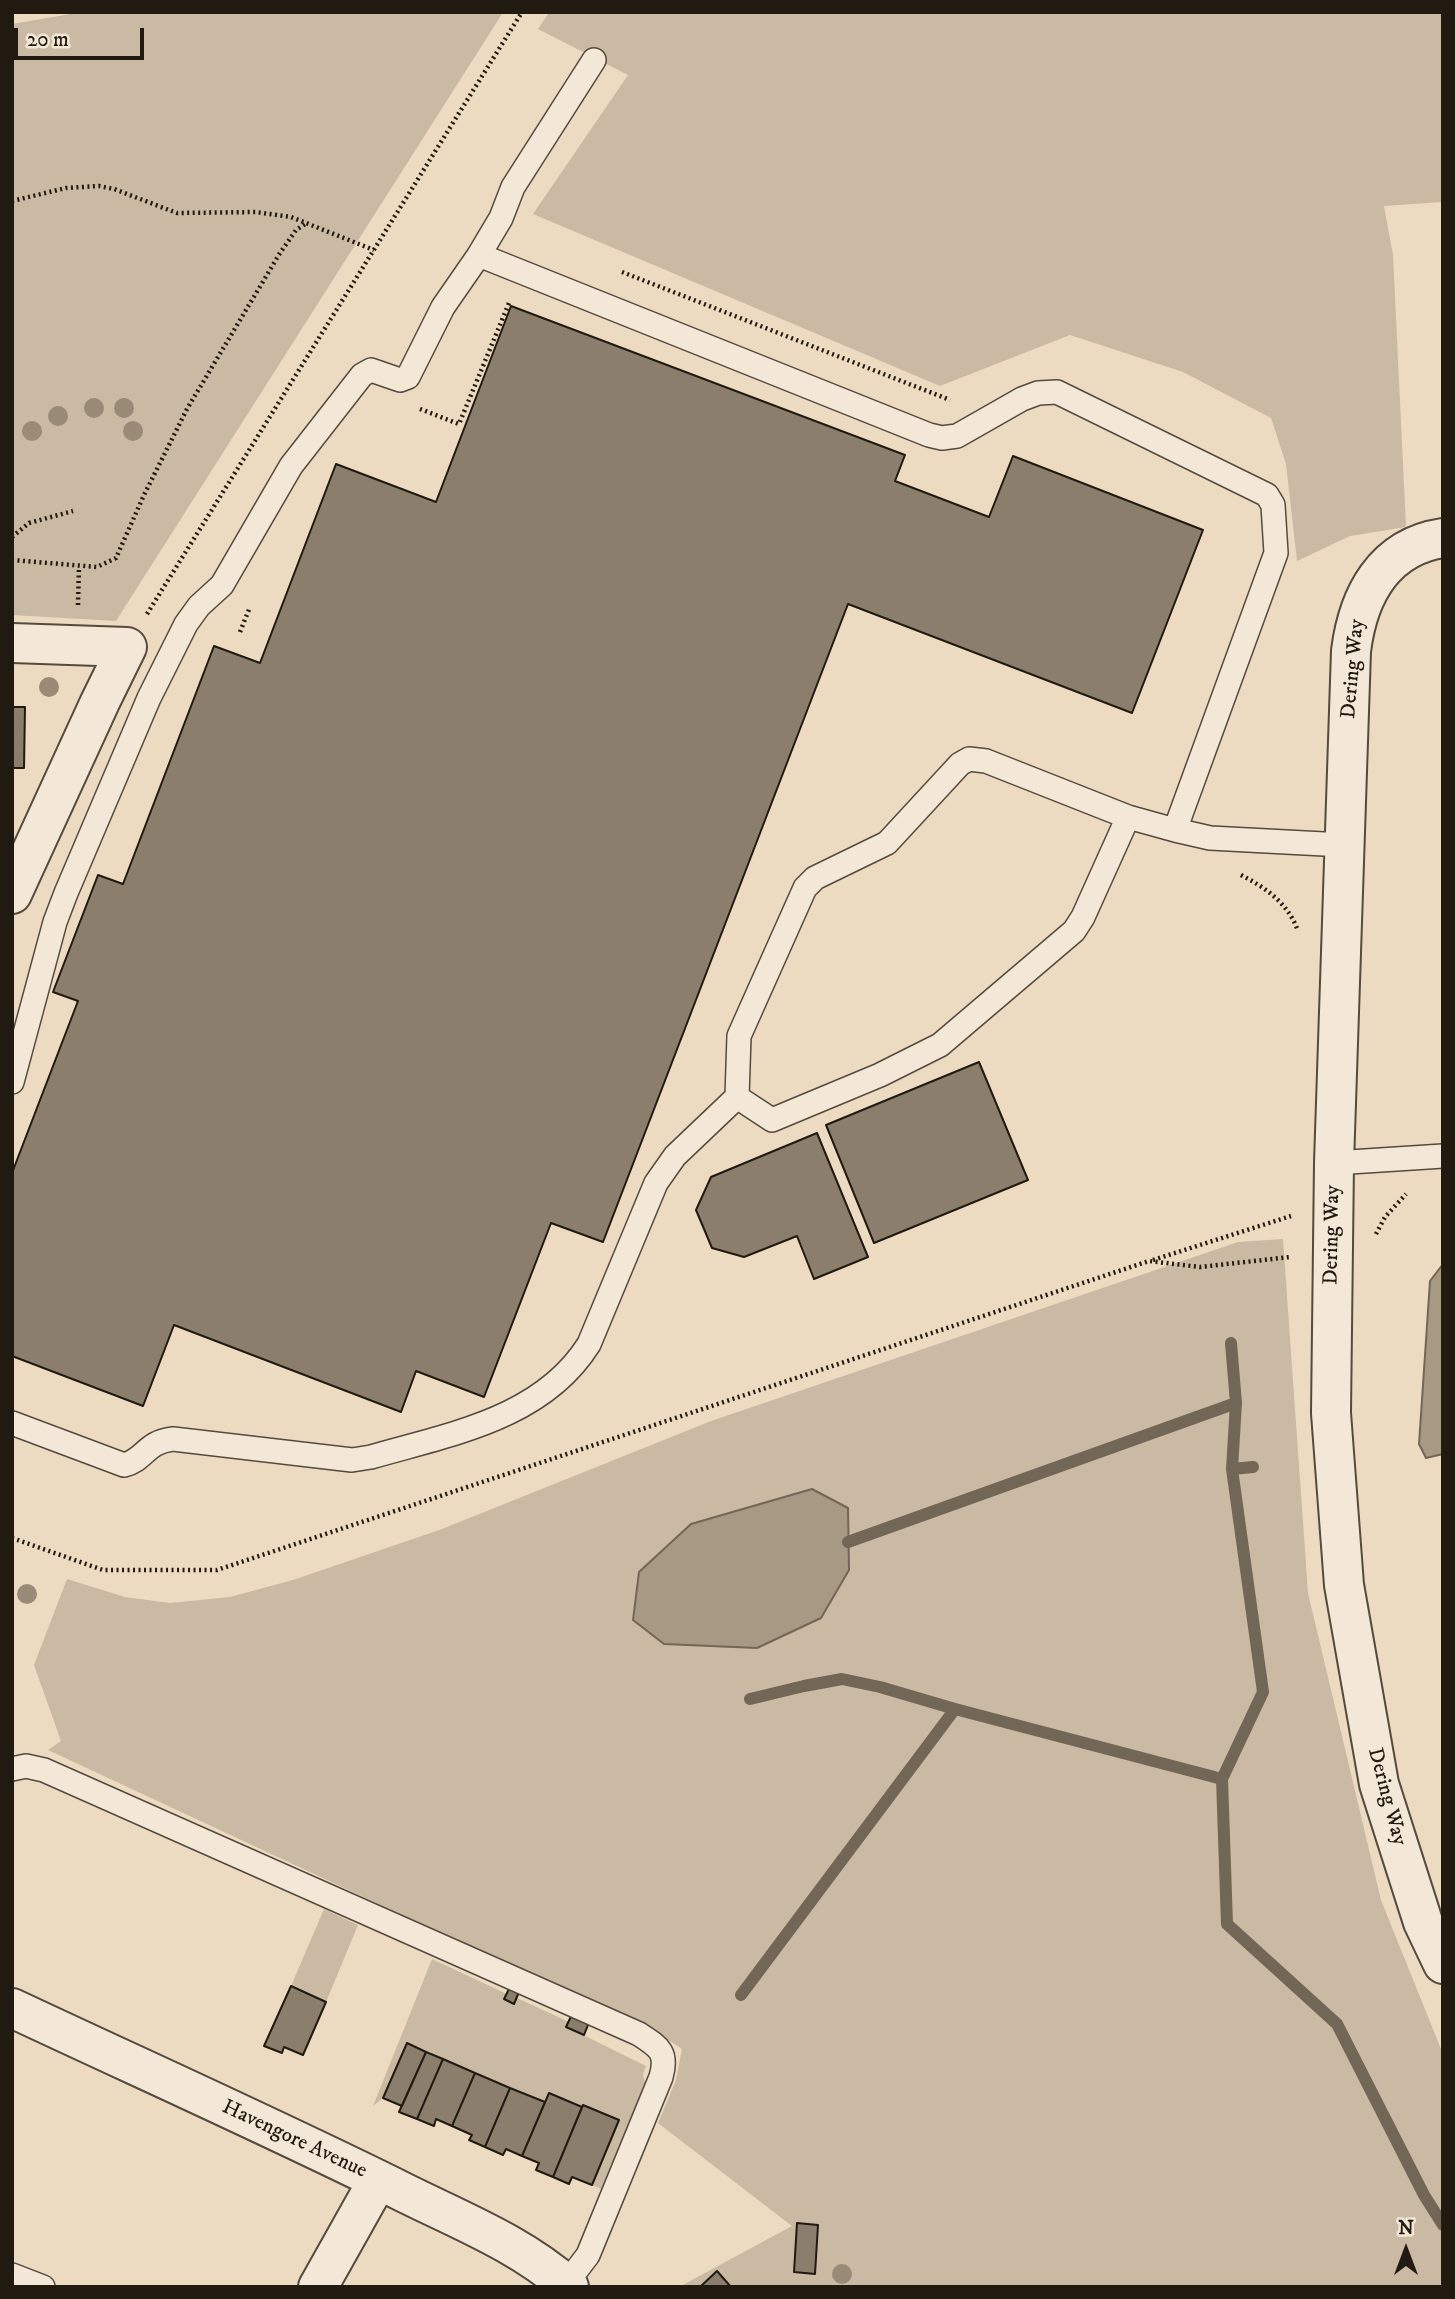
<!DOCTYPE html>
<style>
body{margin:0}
#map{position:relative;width:1455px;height:2299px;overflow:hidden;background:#eddbc1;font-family:"IM FELL DW Pica",serif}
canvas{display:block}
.frame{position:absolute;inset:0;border:14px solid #211a11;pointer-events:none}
.north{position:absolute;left:1371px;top:2215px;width:70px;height:70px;-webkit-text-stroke:5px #f3e8d7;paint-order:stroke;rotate:0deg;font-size:19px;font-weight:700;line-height:28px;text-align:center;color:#211a11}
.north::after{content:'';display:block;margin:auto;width:24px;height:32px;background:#211a11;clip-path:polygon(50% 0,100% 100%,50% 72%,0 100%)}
.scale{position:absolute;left:14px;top:28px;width:130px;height:32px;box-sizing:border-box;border:4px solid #211a11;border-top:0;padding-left:9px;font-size:21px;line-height:24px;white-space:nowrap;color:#211a11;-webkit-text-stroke:5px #f3e8d7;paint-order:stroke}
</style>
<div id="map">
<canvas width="1455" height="2299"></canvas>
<div class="frame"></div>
<div class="north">N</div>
<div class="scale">20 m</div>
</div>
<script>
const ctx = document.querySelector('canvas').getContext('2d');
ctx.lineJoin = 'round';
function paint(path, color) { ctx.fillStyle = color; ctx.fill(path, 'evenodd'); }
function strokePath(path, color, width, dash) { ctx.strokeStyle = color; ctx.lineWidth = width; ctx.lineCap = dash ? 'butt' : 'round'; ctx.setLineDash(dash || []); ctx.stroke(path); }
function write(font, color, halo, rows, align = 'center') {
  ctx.font = font + ' "IM FELL DW Pica",serif'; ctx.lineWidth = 5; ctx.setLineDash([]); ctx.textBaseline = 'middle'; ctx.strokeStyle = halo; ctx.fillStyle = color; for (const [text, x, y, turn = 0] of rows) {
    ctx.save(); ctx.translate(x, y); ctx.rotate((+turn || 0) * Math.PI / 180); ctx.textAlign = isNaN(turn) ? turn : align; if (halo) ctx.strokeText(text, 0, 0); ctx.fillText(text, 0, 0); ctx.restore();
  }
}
paint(new Path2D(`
 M82,12H1443V202L1384,206L1393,255L1406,527L1350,536L1297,561L1286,464L1271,418L1183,372L1070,335L940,386L533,214L628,75L538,29L548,14H502L116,621L12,615V24Z
 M1283,1239L1308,1593L1381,1900L1443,2054V2287H731L717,2271L700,2287H679L792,2226L658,2123L676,2080L682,2049L664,2037L48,1750L61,1741L34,1665L67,1579L125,1597L170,1603L230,1597L293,1580L442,1529L711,1421L1238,1242Z
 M324,1909L358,1925L326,2002L291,1986Z
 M432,1959L507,1994L514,2003L517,1998L569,2022L567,2027L646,2066L643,2074L646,2086L604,2190L592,2185L619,2120L583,2105L582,2107L549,2093L545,2102L407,2043L383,2098L373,2106Z`), '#cabaa3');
const water = new Path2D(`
 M1443,1264V1454L1426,1458L1419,1444L1430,1281Z
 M812,1489L848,1508L849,1570L821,1618L757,1648L664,1644L633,1620L639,1572L691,1524Z`);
paint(water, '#a89985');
strokePath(water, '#726657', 2);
strokePath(new Path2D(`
 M1231,1343L1236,1403L1232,1469L1263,1692L1222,1779L1227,1924L1337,2024L1424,2195L1443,2225
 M1232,1469L1253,1467
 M848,1542L1236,1403
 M750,1699L804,1686L842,1679L880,1687L955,1709
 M741,1995L955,1709L1222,1779`), '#726657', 12);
const building = new Path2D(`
 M511,306L905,455L895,481L989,517L1013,456L1203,530L1132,713L848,604L603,1242L551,1223L484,1397L416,1371L401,1412L174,1325L143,1406L12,1356V1173L78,1001L53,992L98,875L123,884L214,646L260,663L336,464L436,502Z
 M12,707H25L24,768H12V773Z
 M979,1062L1028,1180L874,1243L826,1125Z
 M817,1133L868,1257L814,1279L797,1236L744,1257L712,1248L696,1210L711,1177Z
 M512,1983L521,1987L514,2004L504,1999Z
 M291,1986L326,2002L303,2055L284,2047L282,2053L264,2046Z
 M573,2012L590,2020L584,2035L566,2027Z
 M407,2043L426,2052L402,2106L383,2098Z
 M426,2052L443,2059L417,2119L399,2112Z
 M443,2059L475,2073L452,2126L436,2119L434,2126L417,2119Z
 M475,2073L510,2088L485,2147L469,2140L472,2135L452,2126Z
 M510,2088L545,2102L522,2156L506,2149L503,2155L485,2147Z
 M549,2093L582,2107L553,2177L536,2170L539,2163L522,2156Z
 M583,2105L619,2120L592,2185L572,2177L569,2184L553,2177Z
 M797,2223L818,2225L815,2274L794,2272Z
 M717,2271L731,2287H700Z`);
paint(building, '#8b7e6d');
strokePath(building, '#211a11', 2);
const service = new Path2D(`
 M479,255L501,218L513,187L594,60
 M1128,817L1083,917L1074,931L940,1045L880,1075L772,1120L737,1097L739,1036L805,888L815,878L887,843L960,764L969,759L986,761L1128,817L1175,830L1210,838L1343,845
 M12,1082L55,922L66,893L149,698L186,624L199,606L222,585L291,466L362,375L371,370L400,380L408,377L443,307L479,255L929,435L942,438L957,436L1022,399L1038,393L1057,392L1267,495L1273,505L1276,553L1175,830
 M1334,1163L1443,1156
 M12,1423L124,1465C145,1460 145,1442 173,1439L352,1460L371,1457C450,1434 542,1419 589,1344L656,1183L675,1156L737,1097
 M12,1769L26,1766L44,1770L639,2034C659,2047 668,2052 661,2077L588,2255L566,2284
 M12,2275L43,2287`);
const minor = new Path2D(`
 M1443,538C1383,547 1358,596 1351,651L1334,1163L1331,1413L1344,1585L1379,1784L1423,1922L1443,1964
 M12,643L127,647L100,702L12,894
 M12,2008C142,2069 274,2128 403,2192C459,2220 521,2244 569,2287
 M318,2287L378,2180`);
strokePath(service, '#544a3d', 26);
strokePath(minor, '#544a3d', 42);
strokePath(new Path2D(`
 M12,201L66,188L99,186L114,189L177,213L256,212L291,217L374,250
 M622,272L950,400
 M420,409L459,424L509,303
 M12,537L29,523L73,511
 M12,560L97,567L116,558L144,495L187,409L280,253L296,230L307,223
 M78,605L79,567
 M147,614L522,12
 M240,632L250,607
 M1241,875C1266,888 1288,903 1298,931
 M1376,1234L1385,1217L1406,1194
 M1153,1260L1291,1216
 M12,1538L103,1570H217L1149,1261L1200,1267L1290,1257`), '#211a11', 4.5, [2, 3.5]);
strokePath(service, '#f3e8d7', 23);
strokePath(minor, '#f3e8d7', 38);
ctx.fillStyle = '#998b78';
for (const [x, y] of [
 [94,408],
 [124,408],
 [58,416],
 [32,431],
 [133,431],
 [49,687],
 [27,1594],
 [842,2274]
]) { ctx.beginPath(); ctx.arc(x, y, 10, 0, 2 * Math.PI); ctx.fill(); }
write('21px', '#211a11', '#f3e8d7', [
 ["Dering Way",1354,669,-85],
 ["Dering Way",1333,1235,-89],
 ["Dering Way",1386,1797,75],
 ["Havengore Avenue",294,2140,25]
]);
</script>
